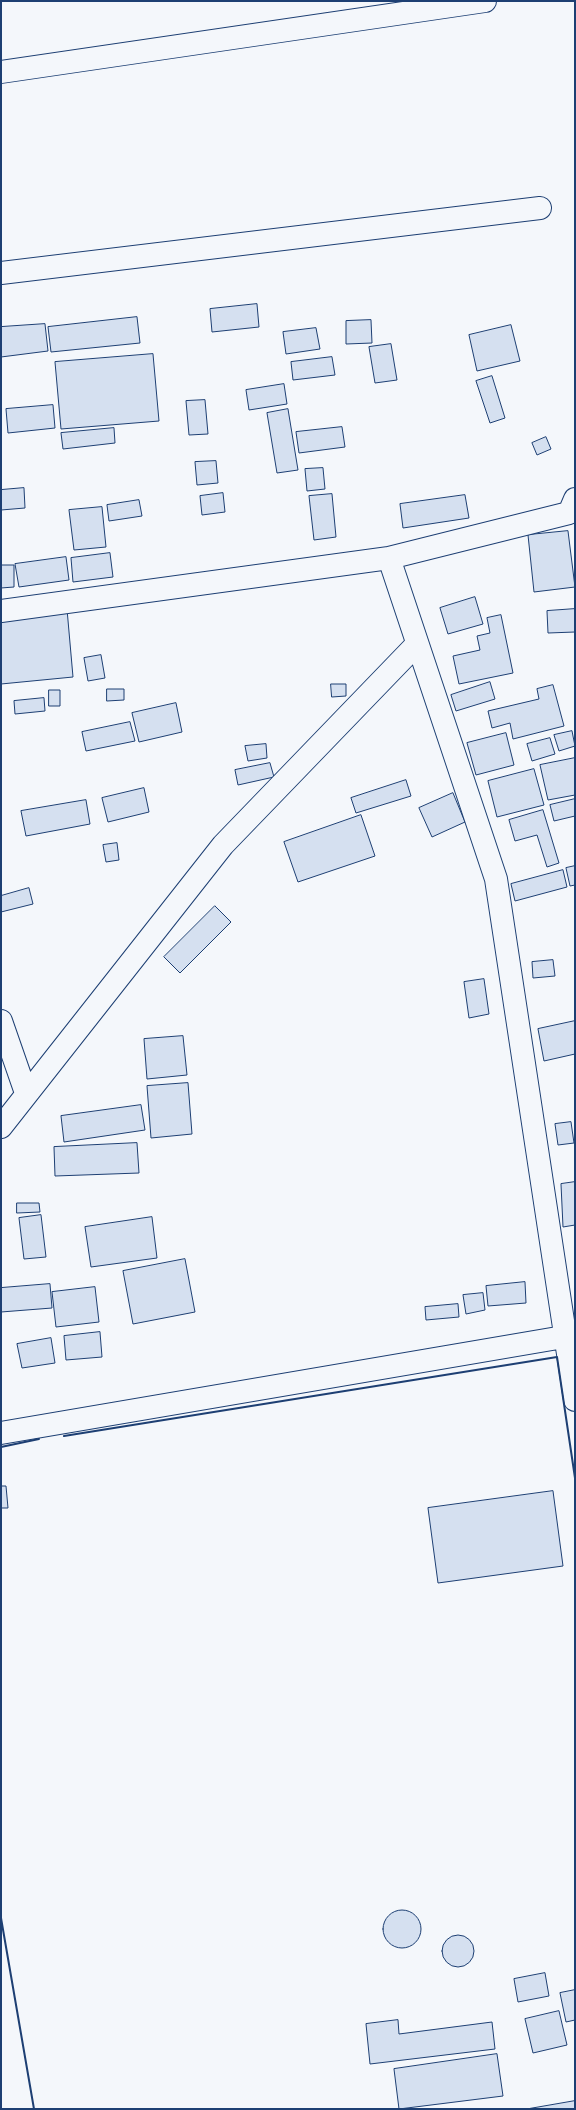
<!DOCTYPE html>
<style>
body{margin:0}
#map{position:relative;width:576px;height:2110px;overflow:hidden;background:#f4f7fb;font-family:"DejaVu Sans",sans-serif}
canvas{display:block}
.frame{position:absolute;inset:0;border:2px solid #1d3f73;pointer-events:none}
</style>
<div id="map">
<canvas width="576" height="2110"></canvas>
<div class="frame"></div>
</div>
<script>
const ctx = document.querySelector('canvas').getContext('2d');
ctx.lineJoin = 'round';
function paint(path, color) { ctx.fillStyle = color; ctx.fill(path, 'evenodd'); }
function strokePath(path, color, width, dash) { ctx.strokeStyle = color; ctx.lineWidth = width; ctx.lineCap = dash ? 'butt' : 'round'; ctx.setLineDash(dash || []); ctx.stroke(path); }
const building = new Path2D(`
 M257,304L259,327L212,332L210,309Z
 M137,317L140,343L51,352L48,327Z
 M371,320L372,343L346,344V321Z
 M45,324L48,351L1,357V327Z
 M511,325L520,361L477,371L469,335Z
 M316,328L320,349L286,354L283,332Z
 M391,344L397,380L375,383L369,347Z
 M153,354L159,421L61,429L55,362Z
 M332,357L335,375L293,380L291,362Z
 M492,376L505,418L490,423L476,381Z
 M284,384L287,404L249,410L246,390Z
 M205,400L208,434L189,435L186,401Z
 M53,405L55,428L8,433L6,409Z
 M288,409L298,470L277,473L267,413Z
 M342,427L345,447L299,453L296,432Z
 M114,428L115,443L63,449L61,433Z
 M546,437L551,449L537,455L532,443Z
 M216,461L218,483L197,485L195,462Z
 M323,468L325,489L307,491L305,469Z
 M24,488L25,508L1,510V490Z
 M223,493L225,512L202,515L200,496Z
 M332,494L336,537L314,540L309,496Z
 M465,495L469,518L403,528L400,504Z
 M139,500L142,516L109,521L107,505Z
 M102,507L106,547L74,550L69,510Z
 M568,531L575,587L534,592L528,535Z
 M110,553L113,577L73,582L71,558Z
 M66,557L69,580L19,587L15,564Z
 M1,565H14V587L1,588Z
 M475,597L483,624L448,634L440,608Z
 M67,609L73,677L1,684V615Z
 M575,609V632L548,633L547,611Z
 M501,615L513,673L459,684L453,656L480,650L477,636L490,633L487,618Z
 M101,655L105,678L88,681L84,658Z
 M490,682L495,699L456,711L451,695Z
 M331,684H346V696L332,697Z
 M553,685L564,726L513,739L510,723L492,728L488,711L539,699L537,689Z
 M107,689H124V700L107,701Z
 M49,690H60V706H49Z
 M44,698L45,711L15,714L14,701Z
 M176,703L182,732L139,742L132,713Z
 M130,722L135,741L86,751L82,732Z
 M572,731L575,746L559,751L554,735Z
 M506,733L514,765L476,775L467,743Z
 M550,738L555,754L532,761L527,744Z
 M266,744L267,758L248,761L245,746Z
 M575,758V795L548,800L540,765Z
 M270,763L274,777L238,785L235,770Z
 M534,769L544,805L497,817L488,781Z
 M406,780L411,796L356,813L351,798Z
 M144,788L149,812L108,822L102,798Z
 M453,793L465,822L432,837L419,808Z
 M575,799V816L554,821L550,805Z
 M86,800L90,824L26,836L21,811Z
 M543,810L559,863L547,867L537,835L515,841L509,820Z
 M361,815L375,856L298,882L284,842Z
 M117,843L119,860L106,862L103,845Z
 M575,866V885L570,886L566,868Z
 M563,870L567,887L515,901L511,884Z
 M29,888L33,904L1,912V896Z
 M215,906L231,922L180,973L164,957Z
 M553,960L555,976L533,978L532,962Z
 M484,979L489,1014L469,1018L464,982Z
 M575,1021V1054L544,1061L538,1029Z
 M183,1036L187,1075L147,1079L144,1039Z
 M188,1083L192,1134L151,1138L147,1086Z
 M141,1105L145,1130L64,1142L61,1116Z
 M571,1122L574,1143L558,1145L555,1124Z
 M137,1143L139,1173L55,1176L54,1147Z
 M575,1182V1225L563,1227L561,1184Z
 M17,1203H39L40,1212L17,1213Z
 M41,1215L46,1257L24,1259L19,1218Z
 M152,1217L157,1258L91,1267L85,1227Z
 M185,1259L195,1312L133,1324L123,1271Z
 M525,1282L526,1303L488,1306L486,1286Z
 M50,1284L52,1308L1,1312V1288Z
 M95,1287L99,1322L56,1327L52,1292Z
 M483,1293L485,1310L466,1314L463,1295Z
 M458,1304L459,1317L426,1320L425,1307Z
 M100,1332L102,1357L66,1360L64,1336Z
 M51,1338L55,1363L22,1368L17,1344Z
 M1,1486H6L8,1508H1Z
 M553,1491L563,1566L438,1583L428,1508Z
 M383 1929a19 19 0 1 1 38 0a19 19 0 1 1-38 0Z
 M442 1951a16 16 0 1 1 32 0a16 16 0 1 1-32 0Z
 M545,1973L549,1996L518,2002L514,1979Z
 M575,1990V2020L566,2022L560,1993Z
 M559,2011L567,2045L533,2053L525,2019Z
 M398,2020L399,2034L492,2022L495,2049L370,2064L366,2024Z
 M497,2054L503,2096L399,2109L394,2069Z
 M575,2101V2109H527Z`);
paint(building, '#d5e0f0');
strokePath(building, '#1d3f73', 1);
const minor = new Path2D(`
 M1,72L485,1
 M1,273L540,208
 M389,558L496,879L575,1400
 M1,611L389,558L569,513L575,499
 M1,1021L26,1093
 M1,1127L223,845L417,644
 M1,1433L575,1335`);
strokePath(minor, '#1d3f73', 24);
strokePath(minor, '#f4f7fb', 22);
strokePath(new Path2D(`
 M64,1436L557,1357L575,1478
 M1,1447L39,1439
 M1,1918L34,2109`), '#1d3f73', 2);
</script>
